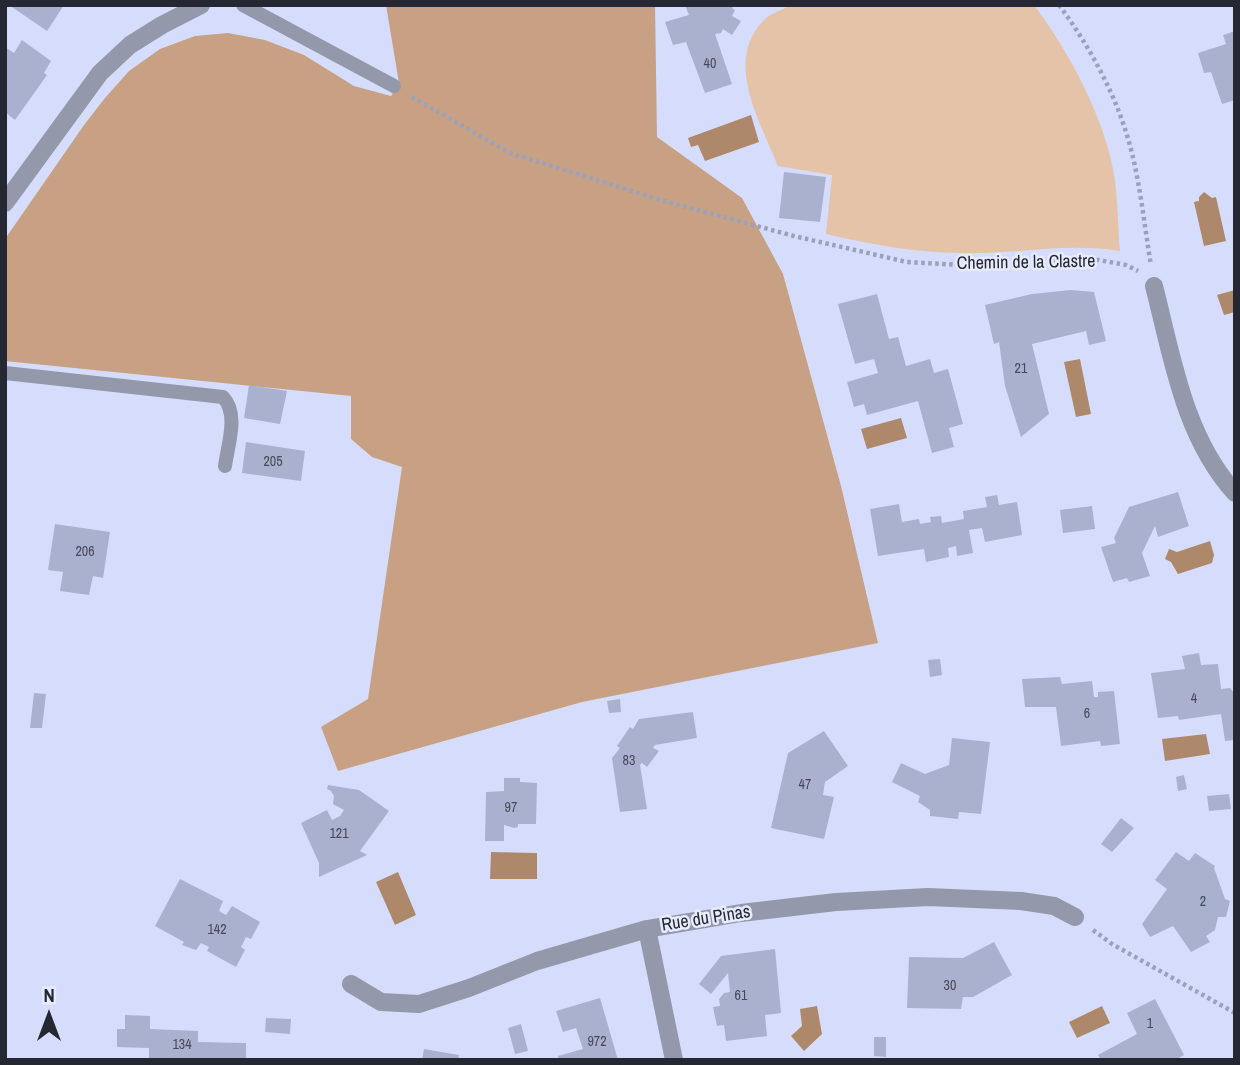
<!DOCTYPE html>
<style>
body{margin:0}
#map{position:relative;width:1240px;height:1065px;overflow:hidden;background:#d6ddfc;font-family:"Archivo Narrow",sans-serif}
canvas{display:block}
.frame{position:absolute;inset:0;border:7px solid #252833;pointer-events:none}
.north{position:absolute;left:14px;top:981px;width:70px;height:70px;-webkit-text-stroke:5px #e7ebfe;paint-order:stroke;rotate:0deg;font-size:19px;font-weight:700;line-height:28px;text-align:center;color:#252833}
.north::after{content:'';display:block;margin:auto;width:24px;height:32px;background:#252833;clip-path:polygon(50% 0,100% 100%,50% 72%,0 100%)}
</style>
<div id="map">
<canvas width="1240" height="1065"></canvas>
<div class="frame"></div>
<div class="north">N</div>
</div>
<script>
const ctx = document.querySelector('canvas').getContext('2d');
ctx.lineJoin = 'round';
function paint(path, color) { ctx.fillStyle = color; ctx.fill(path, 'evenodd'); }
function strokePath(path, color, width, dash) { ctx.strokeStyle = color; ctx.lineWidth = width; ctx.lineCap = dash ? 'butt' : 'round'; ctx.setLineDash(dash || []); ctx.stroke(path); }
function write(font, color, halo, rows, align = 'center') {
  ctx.font = font + ' "Archivo Narrow",sans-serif'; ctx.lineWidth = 5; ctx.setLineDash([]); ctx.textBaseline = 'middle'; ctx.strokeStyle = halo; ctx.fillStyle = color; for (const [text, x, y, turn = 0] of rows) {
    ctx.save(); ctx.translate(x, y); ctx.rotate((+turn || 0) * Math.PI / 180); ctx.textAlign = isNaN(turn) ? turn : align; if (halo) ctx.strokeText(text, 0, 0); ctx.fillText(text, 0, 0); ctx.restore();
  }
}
paint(new Path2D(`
 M790,5H1034C1069,51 1108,124 1115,181C1118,204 1118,228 1120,251C1068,242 1017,254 965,253C918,253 872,245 826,234L832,175L778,166C760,120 722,60 766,18C772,13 783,10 790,5Z`), '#e5c3a9');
paint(new Path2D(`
 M386,5H655L657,137L742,198L783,274L841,486L878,643L582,702L338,771L321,727L368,699L402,467L372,457L351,439V396L5,361V239L84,125L105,98L129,71L160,49L195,36L228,33L265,40L304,55L354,86L391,96L399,83Z`), '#c8a083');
paint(new Path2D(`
 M751,115L759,142L705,161L698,145L691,147L688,138Z
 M1204,192L1212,198L1216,197L1226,241L1204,246L1194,202L1199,201V197Z
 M1235,290V312L1224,315L1217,295Z
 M1080,359L1091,414L1076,417L1064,362Z
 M901,418L907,438L867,449L861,429Z
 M1210,541L1214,555L1212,563L1178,574L1171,562L1165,559L1169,549L1177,552Z
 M1206,734L1210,754L1165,761L1162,739Z
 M491,852L537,853V879H490Z
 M398,872L416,915L395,925L376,882Z
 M817,1006L822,1034L804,1051L791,1036L802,1026L800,1009Z
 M1102,1006L1110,1023L1077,1038L1069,1022Z`), '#ae886b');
paint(new Path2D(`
 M9,5H64L47,31Z
 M685,5H734L732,8L735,10L732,16L741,21L732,35L723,29L721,33L715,34L732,84L705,93L686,42L673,45L665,22L689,15Z
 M1235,31V100L1222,104L1211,72L1204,73L1198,53L1226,44L1223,35Z
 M22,40L51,61L44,73L47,75L15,120L5,112V47L14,53Z
 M784,172L826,177L820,222L779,218Z
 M1071,290L1094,292L1106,341L1089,345L1086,331L1032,344L1049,414L1021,437L1005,386L999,342L994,344L985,305L1032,294Z
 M877,294L889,339L898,337L906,366L930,359L934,373L948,369L963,424L949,428L954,447L932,453L918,401L867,415L864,404L854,407L847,382L878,373L874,359L855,364L838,304Z
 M249,385L287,391L280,424L244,418Z
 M246,442L305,451L301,481L242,473Z
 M1178,492L1189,526L1158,537L1155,526L1142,553L1150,576L1129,582L1127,578L1113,582L1101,547L1116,543L1114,538L1129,507Z
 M997,495L999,505L1017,502L1022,535L985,542L982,528L969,530L973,553L957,556L956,546L948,548L949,557L926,562L924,549L878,556L870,509L899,504L902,522L919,519L920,524L931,522L930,517L941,516L942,523L964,519L963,511L987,507L985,497Z
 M1092,506L1095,529L1063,533L1060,510Z
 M55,524L110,532L103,578L93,576L89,595L60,591L63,572L48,570Z
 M1199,653L1201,665L1218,664L1221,689L1230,688L1235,694V740L1225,741L1221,714L1179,720L1178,716L1158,718L1151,673L1185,669L1182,656Z
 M940,659L942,675L930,677L928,660Z
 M1060,677L1062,684L1092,681L1094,697H1098V692L1114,691L1120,744L1101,746L1100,741L1061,746L1056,707H1025L1022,679Z
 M34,693L46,694L42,728H30Z
 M620,699L621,712L609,713L607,701Z
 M693,712L697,738L655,745L653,748L659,751L647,767L642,763L640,765L647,809L620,812L612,758L620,748L617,746L630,727L633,729L639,719Z
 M824,731L848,766L825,782L823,795L834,797L824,839L771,828L788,753Z
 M952,738L990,742L981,814L959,812L958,819L930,816V810L918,802L920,796L892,782L901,763L925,774L949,765Z
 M1184,775L1187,789L1178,791L1176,777Z
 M504,778H520V782L537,783L536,824H518V827L514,828L504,825V841H485L486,792L504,791Z
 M328,785L359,790L389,811L360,851L367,855L319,877V863L301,823L327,810L332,820L340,816L344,810L333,804L334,796L331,791L327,789Z
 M1229,794L1231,809L1209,811L1207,796Z
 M1121,818L1134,828L1112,852L1101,844Z
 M1176,852L1189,861L1195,853L1215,866L1214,868L1225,899L1230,901L1226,917H1218L1215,930L1206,936L1210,942L1191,952L1173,926L1150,937L1142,924L1167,889L1155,880Z
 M180,879L223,901L219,911L226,915L232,906L260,922L251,939L246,937L241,947L245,950L236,967L207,951L209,947L201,943L196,950L182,945L184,942L155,926Z
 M994,942L1012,975L973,997H963L961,1009L907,1008L909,957L963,958Z
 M775,949L781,1013L765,1015L767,1036L726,1041L724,1025L717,1026L713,1007L720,1006L719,999L724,993L730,992L728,973L711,994L699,984L721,956Z
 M600,998L618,1060H559L558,1056L583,1049L576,1028L563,1032L556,1011Z
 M1155,999L1184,1055L1175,1060H1101L1098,1055L1137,1034L1127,1013Z
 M125,1015L150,1016V1029L198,1031V1042L246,1043V1060H149V1048L117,1047V1029H125Z
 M266,1018L291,1019L290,1034L265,1032Z
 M521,1024L528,1051L515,1054L508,1028Z
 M874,1037H886V1057L874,1056Z
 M424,1049L459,1055L458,1060H422Z`), '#aab1ce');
strokePath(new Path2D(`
 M1059,5C1085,40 1109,82 1123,123C1139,168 1143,218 1151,265
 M412,97L510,153L664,201L794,236L907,262L979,266L1060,260H1099L1126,265L1138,271
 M1093,930L1112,944L1235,1013`), '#9ba1ba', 4.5, [3.5, 3.5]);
strokePath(new Path2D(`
 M243,5L394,86
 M5,373L223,397C239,414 228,444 225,466`), '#9398aa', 14);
strokePath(new Path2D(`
 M5,203L100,73L130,45L162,25L201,5
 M1154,286C1172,356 1184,437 1235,493
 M647,929L674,1060
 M351,984L381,1002L419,1004L469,988L537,961L647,929L741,913L836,902L928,897L1021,901L1054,906L1075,917`), '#9398aa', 18);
write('14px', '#464a5a', null, [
 ["40",710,64],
 ["21",1021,369],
 ["205",273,462],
 ["206",85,552],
 ["4",1194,699],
 ["6",1087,714],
 ["83",629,761],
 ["47",805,785],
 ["97",511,808],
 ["121",339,834],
 ["2",1203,902],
 ["142",217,930],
 ["30",950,986],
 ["61",741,996],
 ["1",1150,1024],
 ["972",597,1042],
 ["134",182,1045]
]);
write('18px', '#252833', '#e7ebfe', [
 ["Chemin de la Clastre",1026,263,-1],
 ["Rue du Pinas",706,919,-9]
]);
</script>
